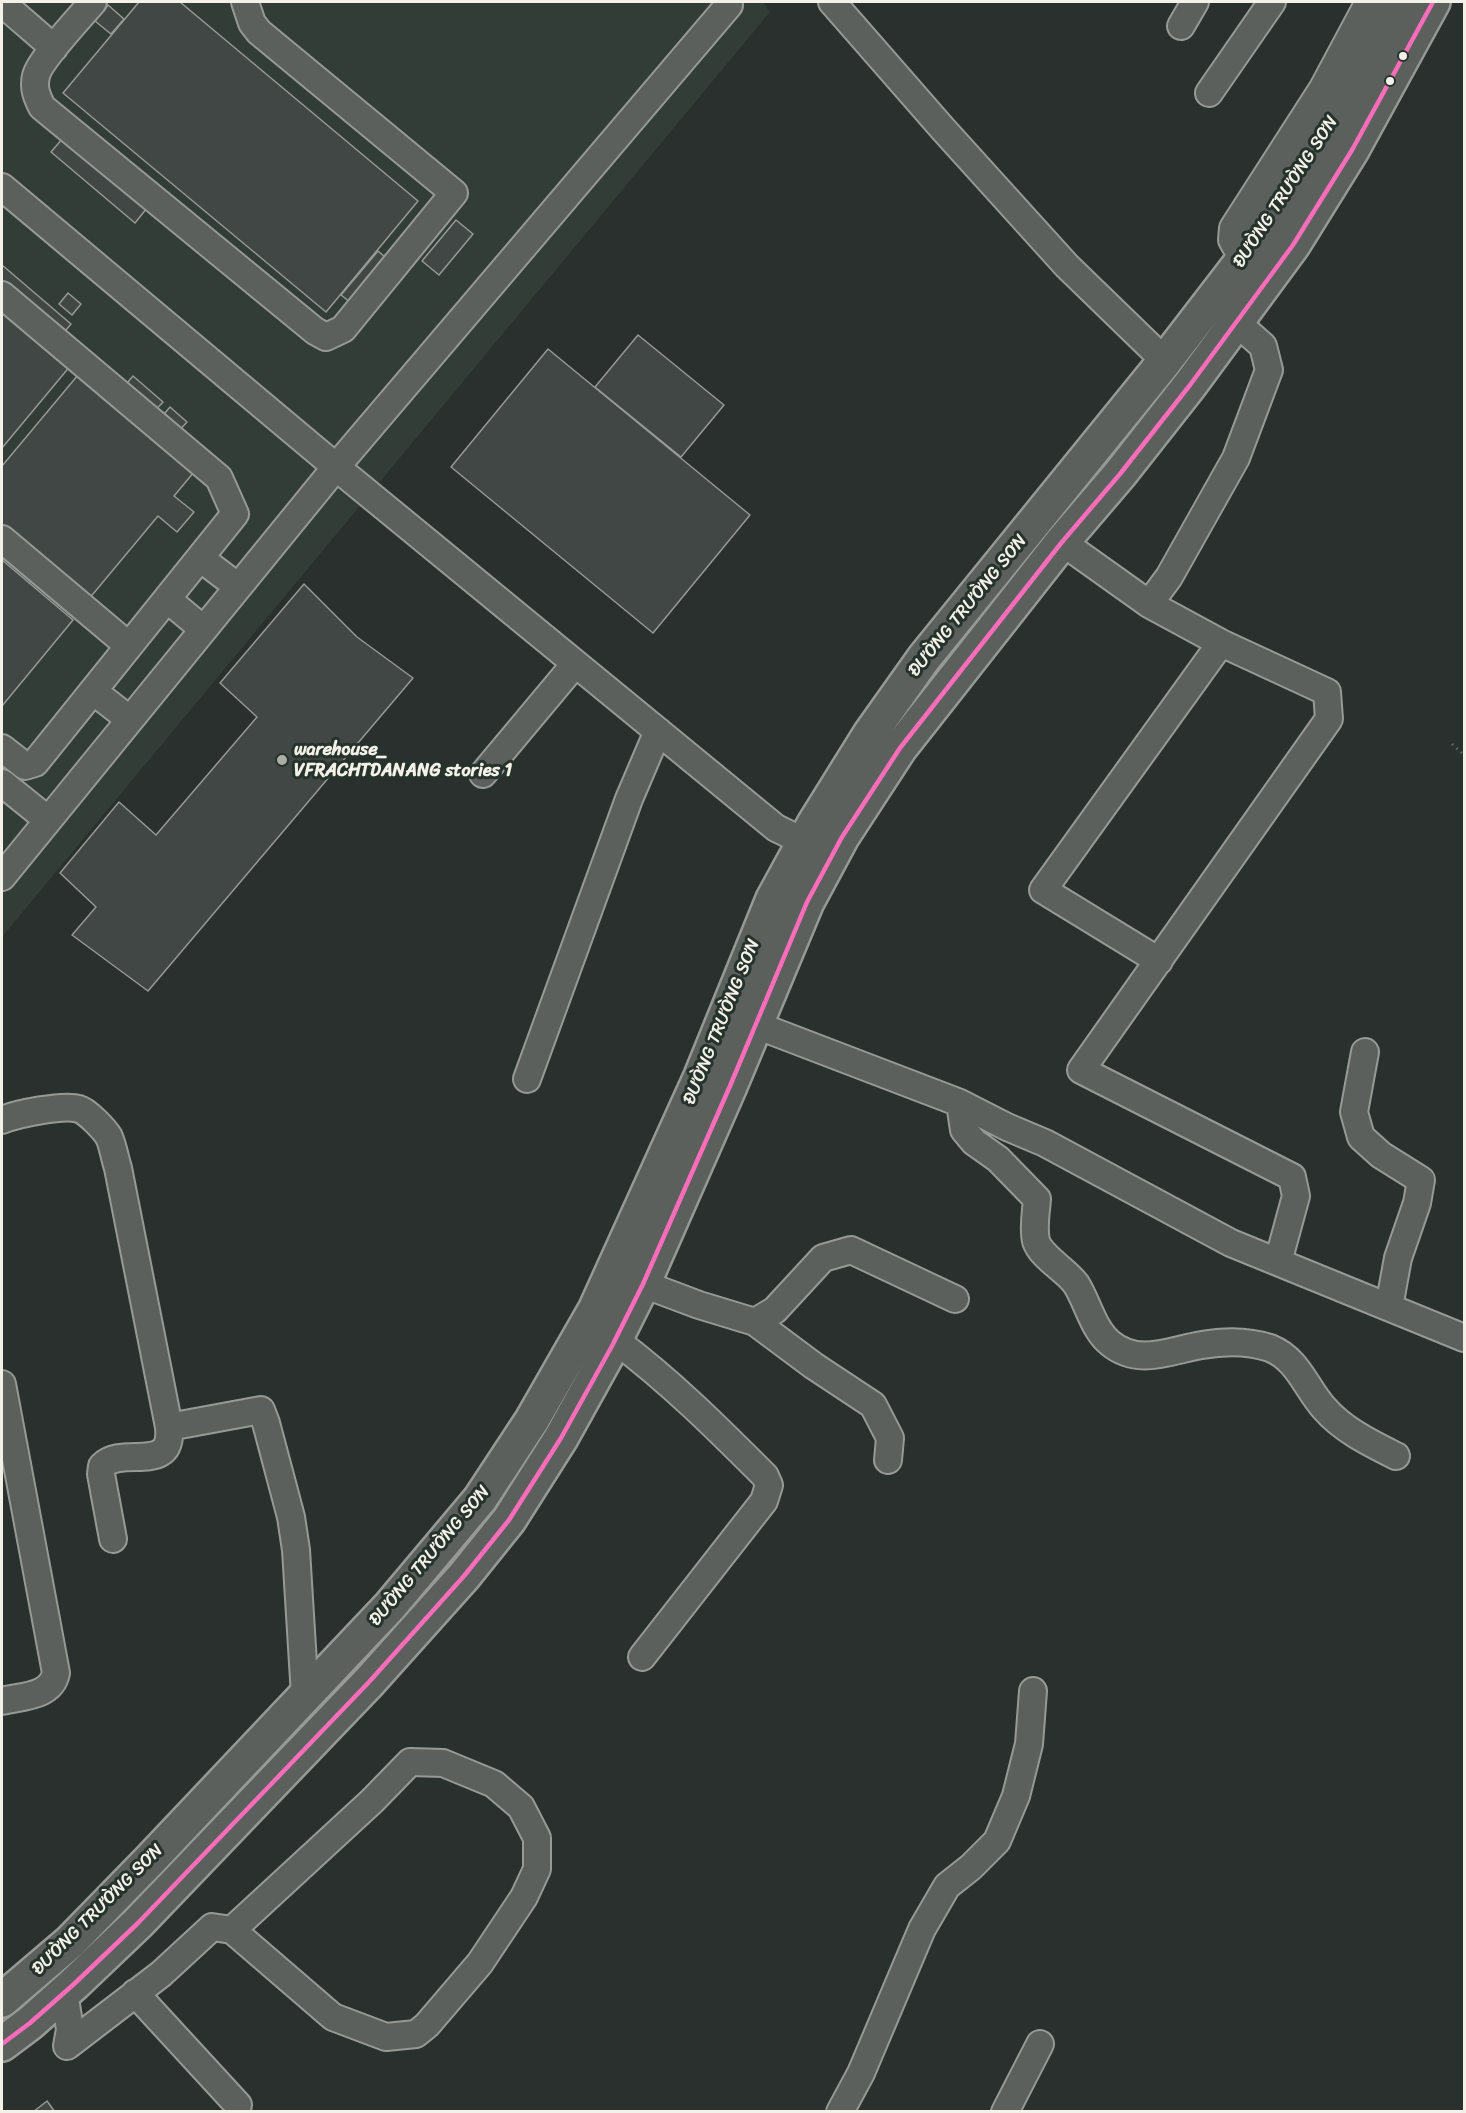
<!DOCTYPE html>
<meta charset="utf-8">
<style>
body{margin:0}
#map{position:relative;width:1466px;height:2113px;overflow:hidden;background:#29302d;font-family:Sriracha,sans-serif}
canvas{display:block}
.frame{position:absolute;inset:0;border:3px solid #f4f1e8;pointer-events:none}
</style>
<div id="map">
<canvas width="1466" height="2113"></canvas>
<div class="frame"></div>
</div>
<script>
const ctx = document.querySelector('canvas').getContext('2d');
ctx.lineJoin = 'round';
function paint(path, color) { ctx.fillStyle = color; ctx.fill(path, 'evenodd'); }
function strokePath(path, color, width, dash) { ctx.strokeStyle = color; ctx.lineWidth = width; ctx.lineCap = dash ? 'butt' : 'round'; ctx.setLineDash(dash || []); ctx.stroke(path); }
function write(font, color, halo, rows, align = 'center') {
  ctx.font = font + ' Sriracha,sans-serif'; ctx.lineWidth = 6; ctx.setLineDash([]); ctx.textBaseline = 'middle'; ctx.strokeStyle = halo; ctx.fillStyle = color; for (const [text, x, y, turn = 0] of rows) {
    ctx.save(); ctx.translate(x, y); ctx.rotate((+turn || 0) * Math.PI / 180); ctx.textAlign = isNaN(turn) ? turn : align; if (halo) ctx.strokeText(text, 0, 0); ctx.fillText(text, 0, 0); ctx.restore();
  }
}
paint(new Path2D(`
 M2,2H763L770,12L2,937Z`), '#323d37');
const building = new Path2D(`
 M139,2H180L418,201L326,312L63,93Z
 M108,5L124,19L111,34L95,21Z
 M63,138L147,208L135,223L51,152Z
 M456,220L473,234L439,275L422,261Z
 M378,251L391,262L355,306L341,295Z
 M2,265L71,324L61,336L2,286Z
 M68,293L81,304L72,315L59,304Z
 M4,309L71,365L2,448V312Z
 M638,335L724,405L681,457L595,387Z
 M548,349L750,515L653,633L451,467Z
 M78,375L194,472L174,496L194,512L177,532L158,516L88,600L2,527V466Z
 M133,376L163,402L152,414L122,389Z
 M170,407L187,422L176,434L159,420Z
 M2,560L73,620L2,706Z
 M304,584L357,637L413,678L148,991L72,935L96,907L60,873L119,802L156,835L257,717L220,683Z
 M47,2101L55,2112H33Z`);
paint(building, '#414744');
strokePath(building, '#969996', 1.5);
const minor = new Path2D(`
 M93,2C81,16 39,61 36,76C33,88 37,97 42,107L315,331L326,337L343,329L454,193L259,32L252,23L245,2
 M832,2L943,129L1067,266L1165,361
 M2,3L54,48
 M1181,26L1195,2
 M1209,93L1272,2
 M2,187L336,467L776,828L805,842
 M1243,259L1232,240L1233,228L1323,88L1369,2
 M2,295L219,478L235,514L35,763L25,766L2,748
 M1236,322L1263,346L1269,370L1236,458L1169,577L1149,604L1221,643L1327,692L1329,719L1081,1070L1292,1177L1296,1196L1278,1262
 M2,539L129,646
 M1062,542L1149,604
 M200,558L237,586
 M167,599L203,629
 M93,691L129,719
 M483,774L575,664
 M2,783L48,820
 M2,877L336,467L729,5
 M1159,961L1043,890L1221,643
 M756,1025L960,1103L1007,1127L1045,1143L1231,1243L1464,1338
 M1365,1052L1354,1112L1361,1137L1381,1155L1421,1180L1417,1203L1398,1258L1389,1307
 M527,1079L629,799L658,731
 M960,1103L964,1130L974,1142L998,1159L1037,1199C1036,1212 1033,1228 1036,1241C1041,1257 1066,1270 1076,1284C1088,1303 1093,1329 1110,1343C1139,1367 1170,1350 1202,1345C1224,1341 1249,1341 1270,1348C1298,1359 1306,1388 1324,1408C1343,1430 1370,1443 1396,1456
 M2,1120C16,1114 64,1104 79,1109C87,1111 105,1130 109,1137C113,1146 115,1159 118,1168L169,1427L261,1410L266,1423L291,1517L296,1550L305,1696
 M643,1284L699,1305L755,1322L775,1310L823,1258L851,1250L955,1299
 M755,1322L814,1366L873,1405L890,1438L888,1460
 M615,1340C670,1381 717,1428 765,1476L769,1485L764,1501L642,1657
 M2,1384L56,1673C51,1697 22,1696 2,1701
 M113,1539L101,1474L102,1466C123,1444 173,1476 169,1427
 M64,1993L70,2029L67,2046
 M135,1993L238,2105
 M67,2046L161,1974L212,1927L232,1930L333,2017L386,2037L416,2034L427,2025L480,1963L524,1897L537,1869V1838L521,1807L494,1784L443,1763L410,1762L372,1801L232,1930
 M840,2112L861,2073L922,1929L947,1886L971,1867L997,1841L1016,1796L1029,1744L1033,1691
 M1005,2112L1040,2044`);
const highway = new Path2D(`
 M2,2000L70,1942L150,1860L390,1606L480,1499L532,1420L595,1310L701,1076L773,899L814,824L870,734L924,658L1165,361L1262,235L1327,133L1399,2
 M2,2044L30,2023L74,1984L138,1923L369,1682L464,1576L509,1520L561,1438L612,1346L643,1284L730,1086L807,902L842,837L900,748L1062,542L1120,474L1190,385L1293,245L1352,150L1433,2`);
strokePath(minor, '#969996', 30);
strokePath(highway, '#969996', 38);
strokePath(new Path2D(`
 M1452,744L1464,755`), '#646764', 3, [1.5, 4.5]);
strokePath(minor, '#5c605c', 26);
strokePath(highway, '#5c605c', 33);
strokePath(new Path2D(`
 M2,2044L30,2023L74,1984L138,1923L369,1682L464,1576L509,1520L561,1438L612,1346L643,1284L730,1086L807,902L842,837L900,748L1062,542L1120,474L1190,385L1293,245L1352,150L1433,2`), '#fb6dba', 4.5);
for (const [x, y, r, color] of [
 [1403,56,5,"#f4f1e8"],
 [1390,81,5,"#f4f1e8"],
 [282,760,6,"#adada7"]
]) { const dot = new Path2D(); dot.arc(x, y, r, 0, 2 * Math.PI); ctx.fillStyle = color; ctx.fill(dot); strokePath(dot, '#26332d', 2); }
write('18px', '#f4f1e8', '#26332d', [
 ["ĐƯỜNG TRƯỜNG SƠN",1286,192,-57],
 ["ĐƯỜNG TRƯỜNG SƠN",968,606,-51],
 ["ĐƯỜNG TRƯỜNG SƠN",722,1022,-68],
 ["ĐƯỜNG TRƯỜNG SƠN",430,1556,-50],
 ["ĐƯỜNG TRƯỜNG SƠN",98,1910,-45]
]);
write('bold 18px', '#f4f1e8', '#26332d', [
 ["warehouse_",294,750],
 ["VFRACHTDANANG stories 1",294,771]
], 'left');
</script>
